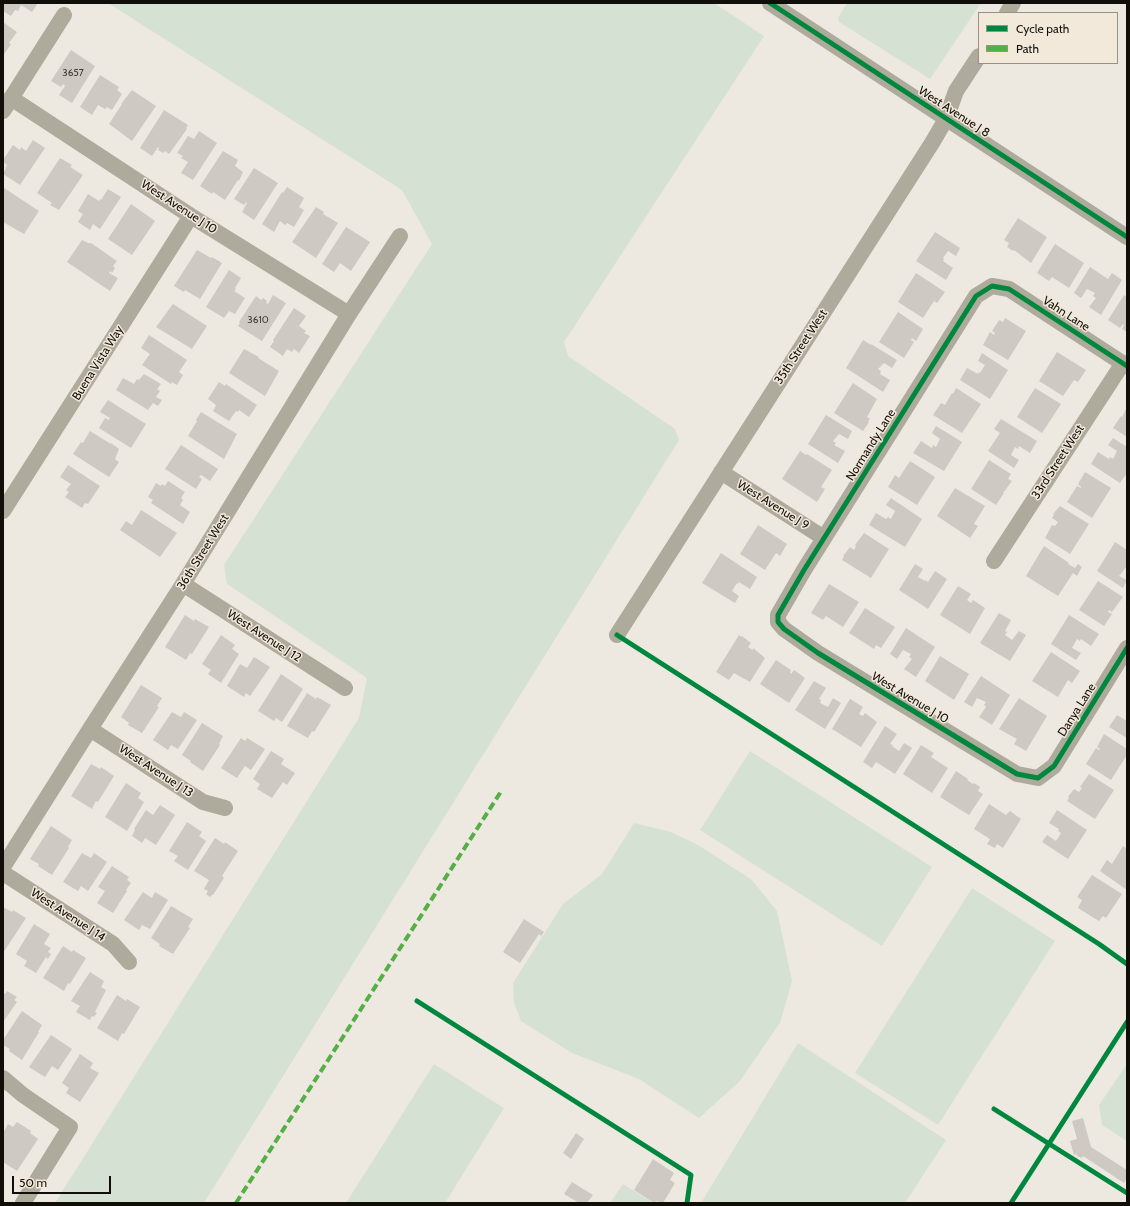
<!DOCTYPE html>
<style>
body{margin:0}
#map{position:relative;width:1130px;height:1206px;overflow:hidden;background:#ede8e0;font-family:Cabin,sans-serif}
canvas{display:block}
.frame{position:absolute;inset:0;border:4px solid #110e09;pointer-events:none}
.legend{position:absolute;left:978px;top:12px;width:140px;height:52px;box-sizing:border-box;background:#f2e9db;border:1px solid #989187;margin:0;padding:5px 7px;list-style:none;font-size:12px;color:#110e09}
.legend li{display:flex;align-items:center;gap:8px;height:20px}
.legend b{width:20px;border:1px solid #989187}
.scale{position:absolute;left:12px;top:1176px;width:99px;height:18px;box-sizing:border-box;border:2px solid #110e09;border-top:0;padding-left:5px;font-size:12px;line-height:14px;white-space:nowrap;color:#110e09;-webkit-text-stroke:3px #f2e9db;paint-order:stroke}
</style>
<div id="map">
<canvas width="1130" height="1206"></canvas>
<div class="frame"></div>
<ul class="legend">
<li><b style="height:5px;background:#00873e"></b>Cycle path</li>
<li><b style="height:5px;background:#54b044"></b>Path</li>
</ul>
<div class="scale">50 m</div>
</div>
<script>
const ctx = document.querySelector('canvas').getContext('2d');
ctx.lineJoin = 'round';
function paint(path, color) { ctx.fillStyle = color; ctx.fill(path, 'evenodd'); }
function strokePath(path, color, width, dash) { ctx.strokeStyle = color; ctx.lineWidth = width; ctx.lineCap = dash ? 'butt' : 'round'; ctx.setLineDash(dash || []); ctx.stroke(path); }
function write(font, color, halo, rows, align = 'center') {
  ctx.font = font + ' Cabin,sans-serif'; ctx.lineWidth = 3; ctx.setLineDash([]); ctx.textBaseline = 'middle'; ctx.strokeStyle = halo; ctx.fillStyle = color; for (const [text, x, y, turn = 0] of rows) {
    ctx.save(); ctx.translate(x, y); ctx.rotate((+turn || 0) * Math.PI / 180); ctx.textAlign = isNaN(turn) ? turn : align; if (halo) ctx.strokeText(text, 0, 0); ctx.fillText(text, 0, 0); ctx.restore();
  }
}
paint(new Path2D(`
 M108,3H714L764,36L564,342L568,356L675,429L679,440L204,1203H55L359,718L367,678L227,584L224,565L432,244L402,190Z
 M847,3H981L930,79L839,22L838,18Z
 M750,751L932,867L882,946L700,830Z
 M634,823L671,832L698,845L752,880L777,911L792,981L780,1023L739,1082L699,1118L639,1079L572,1053L521,1021L514,1003L513,983L563,904L602,874Z
 M972,888L1055,941L938,1125L855,1073Z
 M798,1043L946,1140L905,1203H701Z
 M434,1064L504,1108L445,1203H346Z
 M1127,1064V1141L1102,1125L1099,1105Z
 M623,1184L653,1203H610Z`), '#d5e2d3');
paint(new Path2D(`
 M3,3H38L32,12L21,5L18,11L15,10L11,16L3,11Z
 M3,22L17,32L9,43L11,44L3,56Z
 M71,50L95,66L72,103L59,95L65,86L63,84L61,87L51,81Z
 M100,75L119,87L117,90L122,94L112,110L107,107L105,109L98,105L92,115L80,107Z
 M132,90L156,106L132,141L109,124L122,104H121Z
 M164,110L188,125L186,128L187,129L169,154L165,151L163,153L158,150L159,148L158,147L152,156L140,148Z
 M199,131L217,143L193,180L181,173L188,162L181,158L183,156L177,153L188,136L194,139Z
 M33,140L45,148L20,185L3,174L7,165L3,162V160L13,145L20,150L21,147L26,151Z
 M223,151L238,160L235,166L243,172L239,181L238,180L225,200L213,192L212,194L200,186Z
 M60,158L72,165L70,167L83,175L59,210L50,205L52,203L37,193Z
 M254,168L278,183L254,220L242,212L247,203L246,202L244,205L234,199Z
 M287,187L304,198L299,207L304,210L294,227L287,223L285,225L280,221L274,232L262,224L282,192L283,193Z
 M4,188L39,211L24,234L3,222Z
 M108,189L121,197L100,229L93,224L90,230L78,222L83,214L78,211L88,194L99,201L100,199L101,200Z
 M131,204L155,221L132,255L108,239Z
 M316,207L324,212L323,214L338,223L316,258L292,242Z
 M1018,218L1047,237L1031,263L1014,250L1013,251L1007,247L1009,243L1004,240Z
 M346,227L370,242L351,271L340,263L334,272L322,264Z
 M935,232L960,248L956,256L948,251L943,258L944,259L943,261L953,268L946,280L916,261Z
 M82,240L88,243H91L117,261L113,266L115,268L112,273L110,271L109,273L118,278L110,291L67,262Z
 M1055,244L1084,263L1069,288L1052,277L1049,281L1037,273Z
 M197,250L211,258L212,257L222,263L200,299L185,290L184,292L174,286Z
 M1090,267L1108,279L1112,273L1122,280L1101,315L1089,307L1096,298L1093,296L1095,293L1087,289L1081,298L1074,293Z
 M229,270L241,278L235,288L236,289L234,291L245,298L235,314L229,311L224,318L206,307Z
 M916,273L945,292L937,303L934,301L923,318L898,302Z
 M273,295L286,303L262,341L238,326L240,323L239,322L256,296L261,300L263,298L267,301L266,303L268,304Z
 M1124,295L1127,297V332L1122,329L1124,325L1123,324L1120,328L1108,320Z
 M173,304L207,326L192,349L156,327Z
 M294,308L306,316L299,326L306,331L304,333L310,336L299,353L294,349L292,352L287,349L283,356L270,347L274,341L273,340Z
 M898,312L923,329L916,341L912,338L911,340L914,342L904,358L879,342Z
 M1005,318L1026,331L1008,360L983,345L990,332L994,335L995,333L992,331L999,320L1003,322Z
 M149,335L187,360L179,372L183,375L177,385L172,382L171,384L142,365L150,354L141,348Z
 M863,340L871,345V344L897,360L892,368L884,363L878,369L881,371L880,374L890,380L883,392L846,368Z
 M244,349L259,357L258,358L279,371L265,396L229,373Z
 M1057,352L1086,370L1078,382L1074,380L1063,396L1039,381Z
 M982,353L1008,370L990,399L960,380L967,368L978,374L979,372L980,373L985,365L978,361Z
 M144,374L161,384L157,389L160,391L156,397L162,400L158,406L153,403L148,410L116,390L123,378L134,384L137,379L139,380Z
 M219,382L225,386L226,384L257,405L249,417L239,410L238,412L236,411L229,421L213,411L216,405L208,399Z
 M853,383L877,399L867,417L870,419L868,421L869,422L863,431L834,413Z
 M956,388L981,404L962,433L933,415L941,403L945,405L952,393L953,394Z
 M1035,388L1061,404L1042,433L1017,417Z
 M108,400L146,424L131,448L99,428L105,418L109,420L110,418L100,412Z
 M1127,407V437L1113,428L1121,416L1122,417Z
 M201,412L237,434L224,459L188,436L197,421L196,420Z
 M826,415L852,431L848,439L839,434L833,441L836,443L834,445L845,451L838,463L808,444Z
 M1001,419L1037,441L1030,453L1019,446L1018,449L1015,447L1011,455L1019,460L1014,468L988,451L1000,433L994,429Z
 M936,426L962,442L944,471L913,453L921,441L932,448L933,445L936,447L940,439L932,433Z
 M90,431L111,444V443L119,449L115,459L119,462L109,477L73,454L81,442L83,443Z
 M1113,438L1127,447V473L1120,483L1091,464L1098,452L1109,459L1110,457L1113,459L1117,451L1108,445Z
 M181,445L218,469L210,481L201,475L199,477L202,479L196,489L165,469Z
 M800,451L806,455L807,454L832,470L821,487L825,489L817,502L782,479Z
 M989,460L1011,474L1008,479L1012,481L1003,493H1004L996,505L971,489Z
 M910,461L935,477L917,505L888,487L895,475L899,478Z
 M68,465L100,486L88,504L85,503L82,508L65,497L69,492L66,490L71,484L60,477Z
 M1085,472L1111,488L1092,518L1067,502L1077,486L1081,488V487L1078,484Z
 M168,481L185,492L181,498L183,500L180,505L190,512L183,524L151,503L153,500L148,497L156,483L161,486L162,484L165,486Z
 M955,488L985,506L974,524L978,526L970,538L937,516Z
 M891,498L922,519L905,547L869,525L876,513L886,519L888,517L891,519L895,511L886,505Z
 M1060,506L1089,524L1070,554L1045,538L1052,525L1055,526L1058,522L1052,518L1054,515L1053,514Z
 M141,510L177,533L160,557L120,530L126,521L132,525Z
 M758,525L787,544L780,556L776,553L765,570L740,554Z
 M864,533L889,549L871,578L842,560L844,556H843L850,547L854,550L856,546L855,545Z
 M1115,542L1127,550V566L1119,576L1127,580L1123,588L1097,571Z
 M1044,546L1069,563L1068,564L1075,568L1078,564L1082,567L1077,576L1073,573L1058,596L1026,576Z
 M721,553L757,577L750,589L739,582L738,584L737,583L732,591L739,596L735,603L702,583Z
 M915,564L923,569L918,577L925,581L926,580L928,582L935,571L947,579L928,609L899,590Z
 M1098,581L1123,597L1112,612L1109,610L1108,612L1112,614L1104,626L1079,610Z
 M829,584L859,602L843,627L826,616L823,620L811,613Z
 M958,586L971,594L967,600L971,603L973,600L985,608L970,634L940,615Z
 M865,608L895,627L881,648L876,645L874,649L849,633Z
 M999,613L1011,620L1005,631L1007,632L1005,635L1012,640L1019,631L1026,635L1010,661L980,643Z
 M185,615L194,621L195,619L209,627L192,654L190,653L186,660L165,647Z
 M1069,615L1099,634L1091,646L1081,639L1080,641L1077,639L1072,648L1081,653L1076,660L1051,644Z
 M906,628L935,647L916,677L904,669L912,659L909,657L911,654L903,650L897,659L890,654Z
 M221,635L235,645L232,649L239,654L221,683L208,674L211,670L202,664Z
 M739,635L742,637V636L751,643L748,647L753,650V648L765,658L750,682L734,673L729,680L716,672Z
 M1051,652L1080,671L1072,683L1068,680L1058,697L1032,681Z
 M940,656L969,674L954,700L925,681Z
 M254,657L270,667L250,696L246,693L244,697L227,686L240,664L247,668Z
 M776,660L791,670L790,673L791,674L794,670L805,678L789,703L760,684Z
 M281,674L303,689L282,722L276,718L274,721L258,711Z
 M981,676L1010,695L992,725L979,717L986,707L984,705L986,702L977,698L972,707L964,702Z
 M814,681L826,688L819,699L821,700L820,703L828,707L833,698L841,703L825,729L795,710Z
 M141,685L162,698L157,706L159,707L142,733L128,725L129,723L121,717Z
 M307,693L316,699L317,697L331,705L314,732L312,731L308,738L287,726Z
 M1019,698L1047,716L1026,751L1014,744L1017,739L999,729Z
 M850,699L863,707L859,714L863,716L865,713L877,722L861,747L832,729Z
 M172,712L181,717L184,712L197,720L178,749L171,745L168,750L153,740Z
 M1117,715L1127,721V738L1109,727Z
 M202,723L223,736L219,744L220,745L203,771L190,762L191,761L182,755Z
 M885,726L897,734L890,744L893,745L892,746L899,751L904,743L912,748L895,774L876,762L872,768L863,762Z
 M1104,734L1127,749V755L1111,780L1086,764L1096,748L1099,750L1100,749L1097,747Z
 M241,738L245,741L247,738L265,749L251,770L245,766L237,778L221,768Z
 M921,745L934,753L931,757L948,768L932,793L903,774Z
 M271,751L284,759L281,764L295,773L287,785L283,782L272,798L257,789L260,784L253,779Z
 M91,764L100,769L101,767L114,776L98,802L96,801L92,809L71,796Z
 M956,771L968,779L967,780L973,784L974,783L980,787L978,791L983,794L969,815L940,797Z
 M1089,774L1114,790L1095,819L1067,801L1069,798L1068,797L1074,789L1079,792L1082,788L1080,787Z
 M126,783L141,793L138,798L144,802L127,831L105,817Z
 M989,804L1006,815L1010,811L1021,819L1003,848L997,844L995,848L987,844L990,839L974,829Z
 M160,805L175,815L156,845L145,838L142,843L132,836L135,830L134,829L146,810L153,815Z
 M1057,810L1087,830L1068,859L1042,842L1047,835L1056,841L1061,833L1058,831L1059,829L1049,823Z
 M187,822L202,832L199,836L206,841L188,870L174,861L178,856L169,851Z
 M51,826L72,840L68,847L69,848L52,875L38,866L39,864L30,859Z
 M215,838L224,844L225,842L238,851L222,876L224,878L213,895H212L210,897L206,894L208,891L204,889L209,880L194,871Z
 M1123,846L1127,849V890L1100,871L1107,860L1112,864Z
 M82,853L91,858L94,853L107,862L88,891L81,886L78,891L63,882Z
 M112,866L129,877L127,880L131,883L126,890L127,891L113,913L97,903L105,891L98,887Z
 M1092,875L1122,894L1106,918L1103,916L1099,921L1078,908L1082,900L1077,897Z
 M143,892L152,898L155,892L168,900L150,929L142,925L139,930L124,920Z
 M171,906L193,919L188,927L190,928L173,954L159,946L160,944L151,938Z
 M3,907L12,912L13,910L26,918L3,953Z
 M524,919L544,932L541,936L539,934L520,963L503,952Z
 M34,924L50,934L44,944L51,948L48,952L51,954L48,959L46,957L36,973L24,966L27,961L16,954Z
 M63,946L72,952L73,950L86,958L70,984L68,983L64,991L43,978Z
 M90,972L104,981L101,987L106,990L95,1012L97,1013L94,1017L92,1016L90,1020L76,1012L80,1006L71,1001Z
 M7,991L17,997L14,1000L17,1002L3,1022V993L5,994Z
 M117,995L126,1001L127,999L140,1007L124,1034L122,1033L118,1041L97,1028Z
 M22,1011L42,1025L38,1032H39L22,1060L9,1051L10,1049L3,1045V1040Z
 M51,1035L72,1049L58,1070L52,1066L45,1077L29,1067Z
 M80,1054L93,1063L90,1068L99,1073L80,1102L66,1093L69,1088L62,1083Z
 M1083,1118L1091,1147L1127,1170V1178L1124,1183L1083,1156L1082,1158L1077,1156V1154L1074,1155L1070,1141L1077,1139L1072,1121Z
 M17,1122L31,1131L30,1133L38,1139L17,1171L3,1162V1133L8,1124L13,1127Z
 M576,1133L584,1139L571,1159L563,1153Z
 M653,1159L674,1173L670,1180L675,1183L663,1203L657,1201L654,1203L634,1190Z
 M572,1182L593,1195L587,1203H579L564,1194Z`), '#cecac3');
strokePath(new Path2D(`
 M770,3L1127,237
 M1007,13L1013,3
 M11,98L191,216L349,314
 M3,111L64,15
 M1127,366L1009,289L992,286L976,296L804,570L778,615V622L784,629L818,653L1017,774L1038,778L1054,766L1127,648
 M721,472L824,538
 M3,511L191,216
 M994,561L1123,363
 M183,584L345,688
 M617,635L932,143L946,119L956,91L979,56
 M90,729L203,802L225,808
 M3,867L90,729L183,584L349,314L400,236
 M3,873L113,944L129,962
 M3,1078L23,1095L70,1127L23,1203`), '#aeaa9c', 16);
strokePath(new Path2D(`
 M236,1203L502,790`), '#54b044', 4, [8, 4]);
strokePath(new Path2D(`
 M770,3L1127,237
 M1127,366L1009,289L992,286L976,296L804,570L778,615V622L784,629L818,653L1017,774L1038,778L1054,766L1127,648
 M617,635L1099,944L1127,964
 M417,1001L691,1175L687,1203
 M994,1109L1127,1193
 M1011,1203L1127,1022`), '#00873e', 5);
write('10px', '#403d38', null, [
 ["3657",73,73],
 ["3610",258,320]
]);
write('12px', '#110e09', '#f2e9db', [
 ["West Avenue J 8",954,112,33],
 ["West Avenue J 10",179,207,33],
 ["Vahn Lane",1066,314,33],
 ["35th Street West",801,347,-57],
 ["Buena Vista Way",98,363,-58],
 ["Normandy Lane",871,445,-58],
 ["33rd Street West",1058,462,-57],
 ["West Avenue J 9",773,505,32],
 ["36th Street West",203,552,-58],
 ["West Avenue J 12",264,636,33],
 ["West Avenue J 10",910,698,31],
 ["Danya Lane",1077,710,-58],
 ["West Avenue J 13",156,771,33],
 ["West Avenue J 14",68,915,33]
]);
</script>
